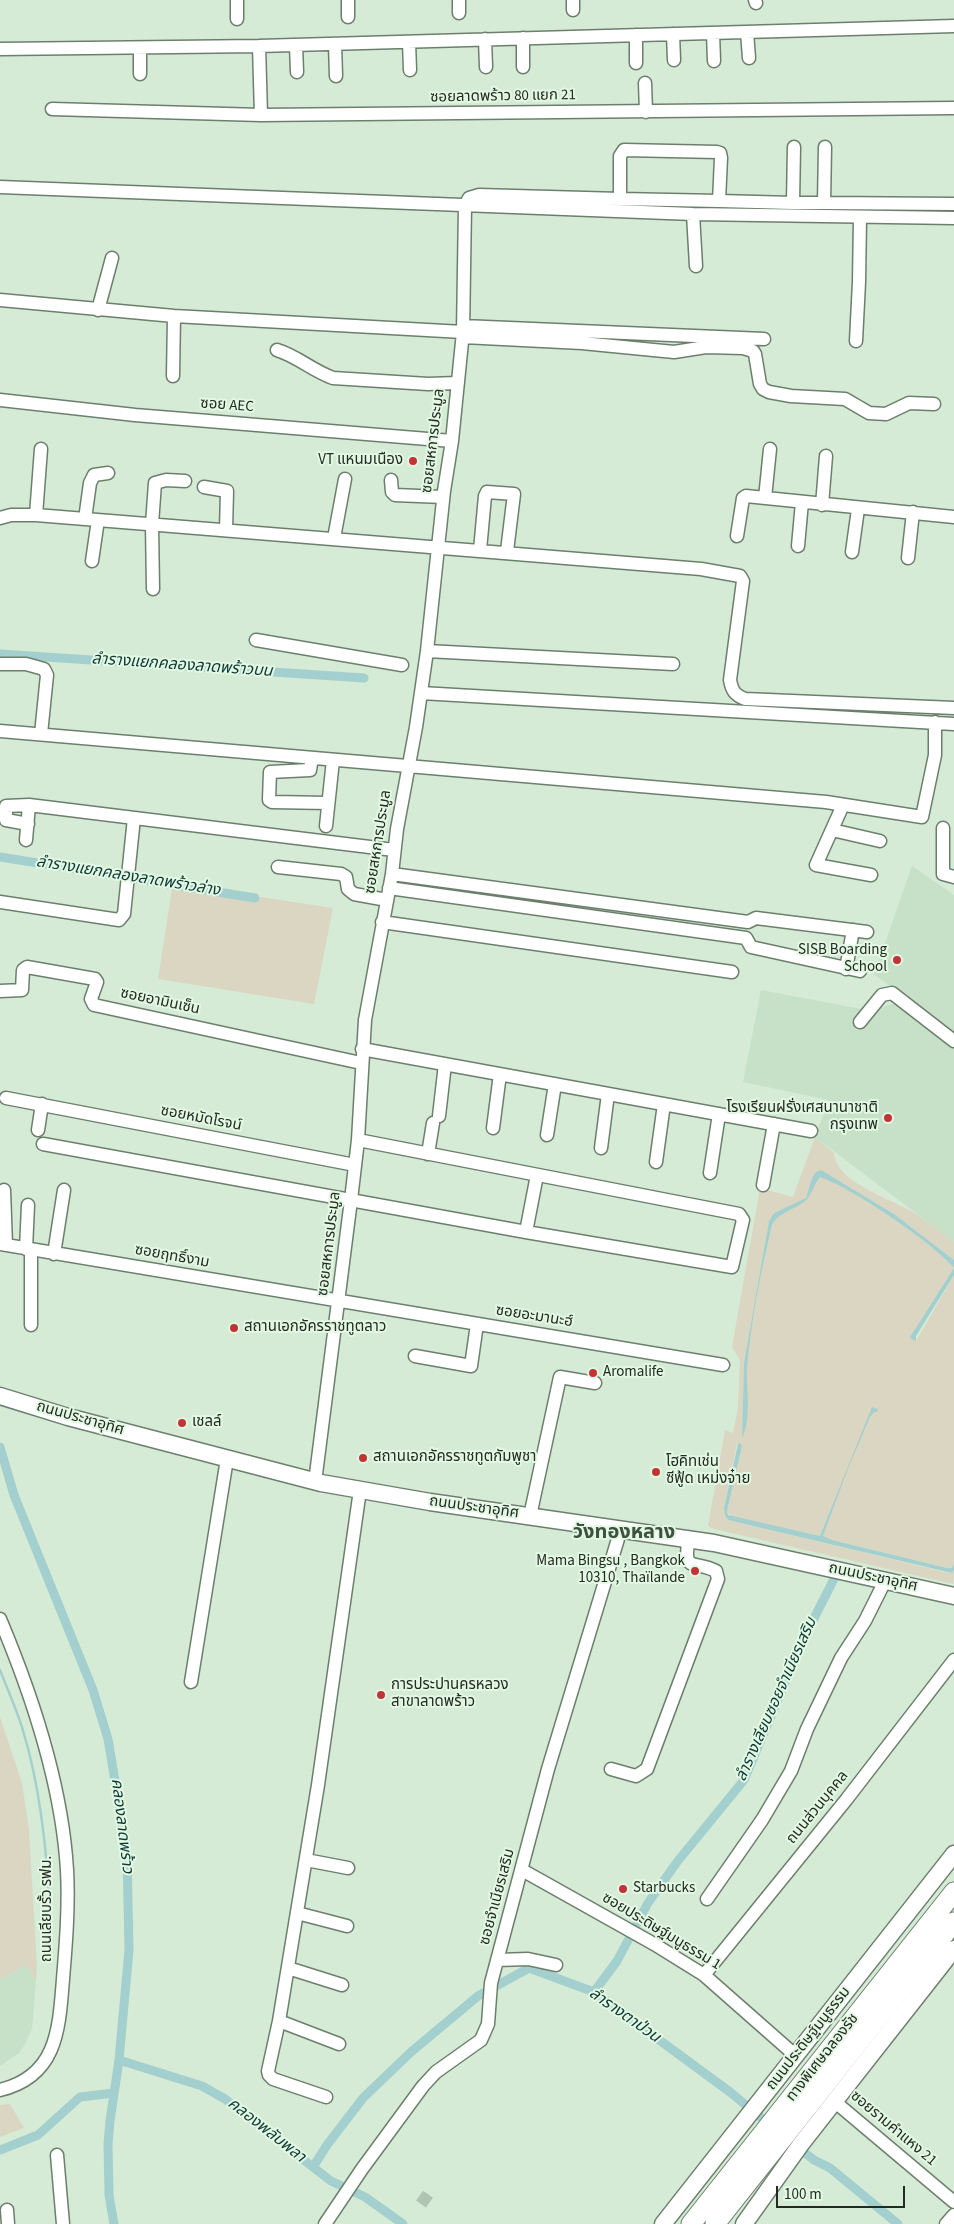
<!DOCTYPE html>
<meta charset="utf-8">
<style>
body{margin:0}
#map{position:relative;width:954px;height:2224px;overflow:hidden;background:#d5ebd6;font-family:"Source Sans 3",sans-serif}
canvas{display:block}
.scale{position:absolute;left:776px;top:2186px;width:129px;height:22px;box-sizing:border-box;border:2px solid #222a22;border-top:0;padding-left:6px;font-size:15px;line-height:18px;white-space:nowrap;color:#222a22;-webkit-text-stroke:4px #e3f8e3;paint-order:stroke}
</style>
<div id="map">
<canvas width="954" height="2224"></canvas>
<div class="scale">100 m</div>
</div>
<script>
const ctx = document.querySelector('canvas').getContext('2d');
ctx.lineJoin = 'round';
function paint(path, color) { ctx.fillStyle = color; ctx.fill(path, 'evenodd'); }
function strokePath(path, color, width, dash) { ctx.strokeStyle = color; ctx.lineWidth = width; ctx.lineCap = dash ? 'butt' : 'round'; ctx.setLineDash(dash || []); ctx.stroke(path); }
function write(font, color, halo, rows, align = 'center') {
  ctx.font = font + ' "Source Sans 3","Noto Sans Thai",sans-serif'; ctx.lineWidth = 4; ctx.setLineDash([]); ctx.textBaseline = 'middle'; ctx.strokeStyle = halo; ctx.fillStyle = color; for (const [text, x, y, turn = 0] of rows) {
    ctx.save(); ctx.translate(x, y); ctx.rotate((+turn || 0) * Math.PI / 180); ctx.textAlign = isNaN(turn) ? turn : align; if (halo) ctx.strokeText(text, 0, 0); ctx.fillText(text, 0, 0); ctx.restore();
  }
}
paint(new Path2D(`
 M912,866L954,895V1034L874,974Z
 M761,990L872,1011L895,1003L954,1048V1242L815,1137L829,1100L743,1082Z
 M26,1965L36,1981L32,2029L24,2046L19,2053L0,2066V1980Z`), '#c6e1c7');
paint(new Path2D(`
 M172,889L255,900L261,897L333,908L314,1004L158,979Z
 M815,1137L834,1153C836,1184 894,1199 916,1214C929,1223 942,1233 954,1242V1260L894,1214L831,1176L821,1171L812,1178L806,1198L774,1213L769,1221L744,1363L742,1437C749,1414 745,1392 747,1368C751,1320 761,1272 772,1225C779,1212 790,1212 801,1203C810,1197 813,1185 820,1176C854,1190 930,1240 954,1268L910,1337L916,1341L954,1275V1563L952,1568H947L824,1538V1532L843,1480L820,1536L731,1517L727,1511L742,1446L737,1444L724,1508L728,1520L945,1572L951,1573L954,1570L953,1584L714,1529L708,1526L725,1430L733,1433L738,1407L740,1360L732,1347L760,1188L793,1197Z
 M0,1717L22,1783L29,1829L37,1967L36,1981L26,1965L0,1980Z
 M10,2104L24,2128L0,2137V2105Z`), '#dad6c2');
paint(new Path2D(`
 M821,1170L894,1214L954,1260V1275L916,1336V1341L911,1339L910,1337L954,1268C932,1242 852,1188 820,1177C814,1184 812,1195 805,1201C793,1211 780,1211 772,1225C761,1272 751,1320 747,1369C746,1391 752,1417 742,1438L744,1363L769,1221L774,1213L806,1198L812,1178L816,1172Z
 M872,1407L878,1409L877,1412H874L870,1417L847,1471L823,1536L832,1540L947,1568H952L954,1563V1570L952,1573L728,1520L725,1515L724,1508L738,1444L740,1443L742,1446L727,1511L728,1515L820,1536Z`), '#a3cfce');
strokePath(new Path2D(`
 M0,1670C8,1691 18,1712 24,1734C41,1791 47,1852 50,1911`), '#a3cfce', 2.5);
strokePath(new Path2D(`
 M0,654L364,678
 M0,857L255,898
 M0,1447L14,1495L93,1690L108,1739L127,1853L129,1950L119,2060L110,2121L108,2144L109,2195L114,2224
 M594,1992L617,1961L648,1903L677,1862L744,1780L803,1640L835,1577
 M119,2060L202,2086L225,2099L331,2181L365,2197L403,2224
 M782,2135L814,2160L830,2168L898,2224
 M0,2150L38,2135L80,2097L114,2093
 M313,2167L327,2145L363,2098L411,2052L478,1996L529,1968L594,1992L730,2092L770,2125`), '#a3cfce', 9);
strokePath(new Path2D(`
 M421,2204L431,2190`), '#b1c4b2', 12, [12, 6]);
const minor = new Path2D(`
 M237,0V19
 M348,0V17
 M459,0V13
 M755,0L756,3
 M573,10V0
 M747,32L749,58
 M713,33L714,61
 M673,34L674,60
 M636,35V63
 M523,38V67
 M485,39L486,67
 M409,42L410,70
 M335,44L336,76
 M296,45L297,72
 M259,46L261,115
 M140,48V74
 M0,49L259,46L954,26
 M645,83L646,112
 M52,109L261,115L954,108
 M0,187L693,214L954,218
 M620,199L719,201
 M793,203H824L825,147
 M824,203L954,204
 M693,214L696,266
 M0,300L174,316L463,332
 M98,310L112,258
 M463,326L764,339
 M463,337L582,343L674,352L706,347L743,348L753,351L755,354L760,384L763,389L769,392L791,396L845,399L869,413L886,414L909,403L934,404
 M856,341L859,282L860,218
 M277,350C299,357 311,370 333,378L428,384L458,383
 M173,376L174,316
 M0,400L135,415L452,441
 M391,480L392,492L395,495L443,497
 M204,487L227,491L226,530
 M765,498L770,449
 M822,505L826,456
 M36,515L41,449
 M0,518L11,515H36L701,569L740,576L743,581L730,680C732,691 735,695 745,699L954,708
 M85,519L90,483L94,475L108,473
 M737,536L743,498L746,496L954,517
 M334,538L345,479
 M798,546L802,502
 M480,550L485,496L487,492L514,494L507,551
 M852,552L858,509
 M908,558L913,512
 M92,561L98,520
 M153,589L152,524L155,483L166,480L185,481
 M256,640L402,665
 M427,651L673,664
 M0,664H26L44,669L47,675L41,734
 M421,693L954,724
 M0,731L826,802L922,817L935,755V722
 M312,758L310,770L270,772L269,800L272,802L328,803
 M843,805L816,865L871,875
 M28,824L6,820V806L29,805L394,850
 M326,826L333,760
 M943,828V874L954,877
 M832,830L880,841
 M26,840L29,805
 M278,867L341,874L346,877L348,889L354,894L387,900
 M392,874L748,922L756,918L867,932
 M389,888L746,938L751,947L860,971
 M0,902L119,920L124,914L134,818
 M382,922L732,972
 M846,969L853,930
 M0,991L22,990L23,970L27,967L95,979L97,982L91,999L94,1005L361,1063
 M860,1022L882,995L892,993L954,1041
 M362,1049L811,1131
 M6,1098L355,1165
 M439,1116L445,1064
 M493,1128L500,1074
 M38,1130L42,1104
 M547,1135L555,1084
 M43,1144L526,1232L732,1267L743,1220L739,1214L358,1140
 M601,1148L608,1094
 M428,1154L433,1123
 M656,1162L664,1104
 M710,1173L719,1114
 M763,1185L774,1124
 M4,1190L6,1245
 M526,1232L537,1175
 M0,1244L723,1365
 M26,1249L28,1205
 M31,1250V1325
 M54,1254L64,1190
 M415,1356L471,1366L477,1324
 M315,1482L351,1200L358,1140L365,1020L392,874L397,829L416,727L427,651L444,491L452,441L463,332L465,206L469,198L479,195L620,199V156L624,150L717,152L720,153L721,158L719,201L793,203L794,147
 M530,1516L560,1377L595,1383
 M0,1619C32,1695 62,1786 67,1870C69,1906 66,1943 63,1979C59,2028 58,2076 0,2090
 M191,1682L227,1459
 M611,1769L636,1776L647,1769L718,1579L716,1571C694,1560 682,1573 689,1539
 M306,1860L348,1868
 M522,1870L654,1944L704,1975L796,2056
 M707,1899L762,1820L791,1771L807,1729L841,1658L865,1621L885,1581
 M297,1913L347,1926
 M497,1960L528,1959L556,1965
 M288,1968L342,1985
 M704,1975L846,1800L954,1660
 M279,2021L339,2044
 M326,2097L273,2079L269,2075L268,2071L279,2021L318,1785L360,1490
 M834,2101L954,2202
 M57,2155L63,2224
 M7,2210L8,2224
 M325,2224L362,2169L423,2086L436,2072L481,2040L488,2024L491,1983L548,1769L621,1529
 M946,2224L954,2215`);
const major = new Path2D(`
 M0,1396L68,1417L321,1483L430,1502L714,1543L954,1596
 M663,2224L954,1854
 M744,2224L801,2144L954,1949`);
const highway = new Path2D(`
 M691,2224L954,1892
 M715,2224L954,1922`);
strokePath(minor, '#6c7f6d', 15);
strokePath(major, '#6c7f6d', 19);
strokePath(highway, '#6c7f6d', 21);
strokePath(minor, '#fff', 12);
strokePath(major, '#fff', 16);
strokePath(highway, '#fff', 19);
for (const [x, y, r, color] of [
 [413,461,5,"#c23336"],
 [897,960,5,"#c23336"],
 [888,1118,5,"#c23336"],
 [234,1328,5,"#c23336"],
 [593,1373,5,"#c23336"],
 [182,1423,5,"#c23336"],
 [363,1458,5,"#c23336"],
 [656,1472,5,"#c23336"],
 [695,1571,5,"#c23336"],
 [381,1695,5,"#c23336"],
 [623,1889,5,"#c23336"]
]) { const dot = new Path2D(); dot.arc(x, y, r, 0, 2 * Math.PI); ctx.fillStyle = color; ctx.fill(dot); strokePath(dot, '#e3f8e3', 2); }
write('15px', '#222a22', '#e3f8e3', [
 ["ซอยลาดพร้าว 80 แยก 21",503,97,-1],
 ["ซอย AEC",227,406,4],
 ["ซอยสหการประมูล",434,441,-83],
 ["ซอยสหการประมูล",379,842,-81],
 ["ซอยอามินเซ็น",160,1002,12],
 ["ซอยหมัดโรจน์",201,1119,11],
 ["ซอยสหการประมูล",330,1244,-83],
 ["ซอยฤทธิ์งาม",172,1257,10],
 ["ซอยอะมานะฮ์",534,1317,9],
 ["ถนนประชาอุทิศ",80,1419,16],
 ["ถนนประชาอุทิศ",474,1508,8],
 ["ถนนประชาอุทิศ",873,1578,12],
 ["ถนนส่วนบุคคล",818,1808,-51],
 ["ซอยจำเนียรเสริม",498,1897,-75],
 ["ถนนเลียบรั้ว รฟม.",48,1909,-90],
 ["ซอยประดิษฐ์มนูธรรม 1",661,1932,31],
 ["ถนนประดิษฐ์มนูธรรม",809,2039,-52],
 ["ทางพิเศษฉลองรัช",823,2058,-52],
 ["ซอยรามคำแหง 21",893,2129,40]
]);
write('15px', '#222a22', '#e3f8e3', [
 ["VT แหนมเนือง",403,461,"right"],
 ["SISB Boarding",887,951,"right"],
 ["School",887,968,"right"],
 ["โรงเรียนฝรั่งเศสนานาชาติ",878,1109,"right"],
 ["กรุงเทพ",878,1126,"right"],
 ["สถานเอกอัครราชทูตลาว",244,1328],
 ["Aromalife",603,1373],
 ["เชลล์",192,1423],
 ["สถานเอกอัครราชทูตกัมพูชา",373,1458],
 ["โฮคิทเช่น",666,1463],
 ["ซีฟู้ด เหม่งจ๋าย",666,1480],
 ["Mama Bingsu , Bangkok",685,1562,"right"],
 ["10310, Thaïlande",685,1579,"right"],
 ["การประปานครหลวง",391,1686],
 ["สาขาลาดพร้าว",391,1703],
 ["Starbucks",633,1889]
], 'left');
write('italic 16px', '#0d3837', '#e3f8e3', [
 ["ลำรางแยกคลองลาดพร้าวบน",182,666,4],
 ["ลำรางแยกคลองลาดพร้าวล่าง",128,877,9],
 ["ลำรางเลียบซอยจำเนียรเสริม",777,1700,-66],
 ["คลองลาดพร้าว",121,1826,83],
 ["ลำรางตาป่วน",624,2016,35],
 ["คลองพลับพลา",266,2131,38]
]);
write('bold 20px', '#3f5140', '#e3f8e3', [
 ["วังทองหลาง",624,1534]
]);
</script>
